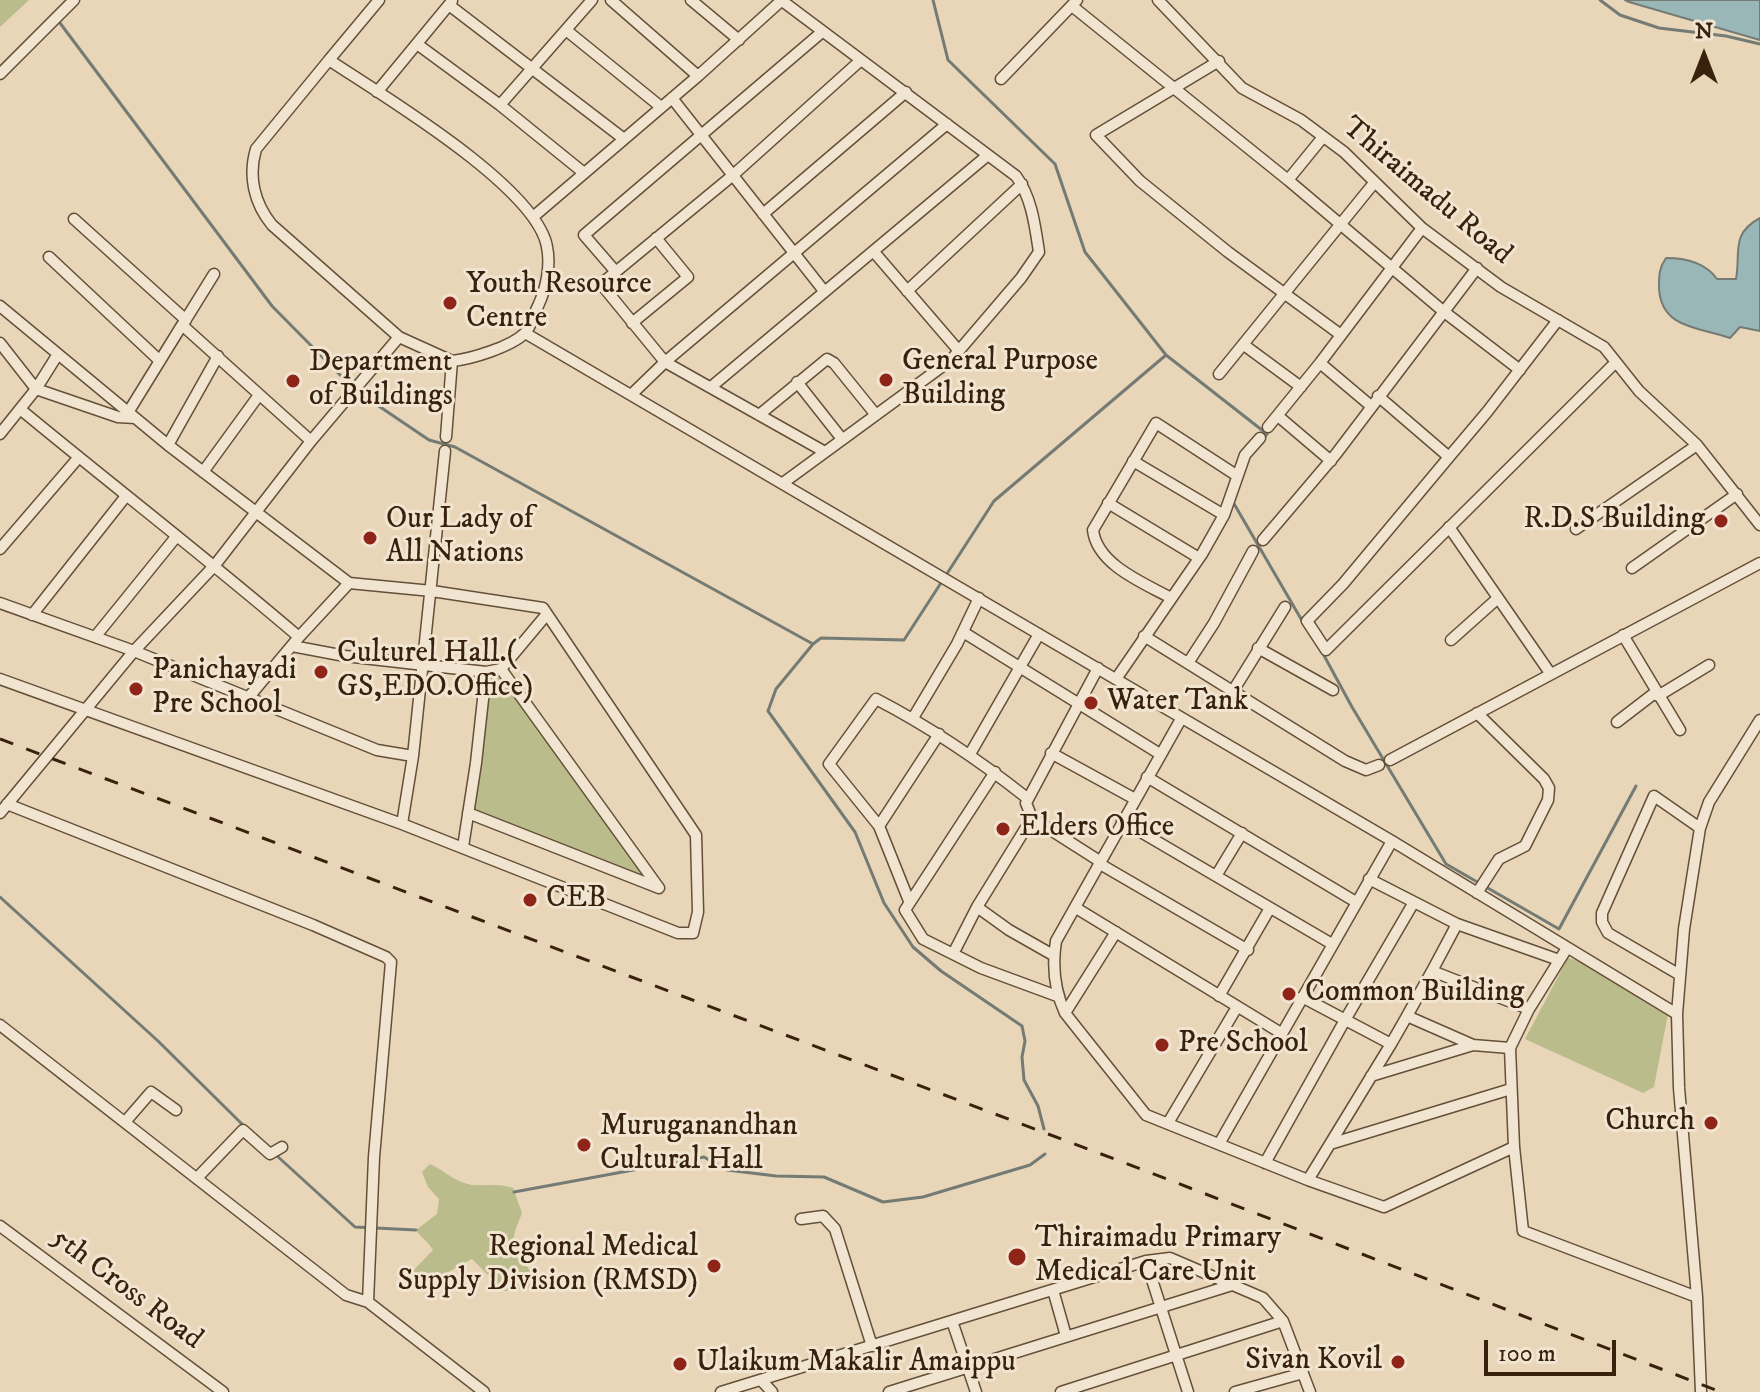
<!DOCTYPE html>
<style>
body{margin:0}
#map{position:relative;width:1760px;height:1392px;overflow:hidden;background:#e9d6b8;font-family:"IM FELL DW Pica",serif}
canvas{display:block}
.north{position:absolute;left:1664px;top:16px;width:80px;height:80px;-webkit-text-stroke:6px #f1e4d1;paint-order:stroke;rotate:0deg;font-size:22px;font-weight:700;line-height:32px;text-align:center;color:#38220e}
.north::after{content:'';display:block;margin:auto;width:28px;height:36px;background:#38220e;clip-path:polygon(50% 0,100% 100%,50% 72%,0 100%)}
.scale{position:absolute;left:1484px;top:1340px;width:132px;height:36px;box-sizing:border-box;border:4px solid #38220e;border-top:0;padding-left:10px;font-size:24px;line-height:28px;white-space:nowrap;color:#38220e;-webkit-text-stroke:6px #f1e4d1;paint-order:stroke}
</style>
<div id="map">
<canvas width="1760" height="1392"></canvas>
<div class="north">N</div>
<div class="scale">100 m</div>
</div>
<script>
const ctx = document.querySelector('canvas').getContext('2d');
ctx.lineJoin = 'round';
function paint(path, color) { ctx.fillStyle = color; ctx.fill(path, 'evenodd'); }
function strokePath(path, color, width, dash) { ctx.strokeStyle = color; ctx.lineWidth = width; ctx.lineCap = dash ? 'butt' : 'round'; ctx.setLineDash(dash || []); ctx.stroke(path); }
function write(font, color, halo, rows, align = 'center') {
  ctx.font = font + ' "IM FELL DW Pica",serif'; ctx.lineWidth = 6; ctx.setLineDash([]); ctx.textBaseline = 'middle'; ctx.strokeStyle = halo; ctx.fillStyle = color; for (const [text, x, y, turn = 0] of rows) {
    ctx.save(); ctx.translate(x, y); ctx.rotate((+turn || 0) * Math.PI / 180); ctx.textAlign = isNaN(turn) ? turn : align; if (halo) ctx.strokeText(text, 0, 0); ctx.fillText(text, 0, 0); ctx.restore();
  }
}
paint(new Path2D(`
 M0,0H29L0,27Z
 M498,676L647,878L472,808L488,679Z
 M1568,958L1578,961L1668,1014L1654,1087L1643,1093L1525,1039Z
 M430,1164C445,1171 455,1182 472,1185C487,1186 498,1183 513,1188L522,1213L515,1231L512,1247L535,1277L530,1288L504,1291L472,1259L443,1275L421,1280L412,1272L433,1250C428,1241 421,1238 416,1230L437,1214L439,1199L428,1187L422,1172Z`), '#bbbc8b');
const water = new Path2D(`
 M1625,0H1760V40L1629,2Z
 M1760,218V331L1740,327L1730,338C1699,327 1661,329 1659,288C1659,275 1659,268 1666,258C1685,258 1705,262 1717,279H1736C1741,253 1730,234 1760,218Z`);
paint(water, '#9ab7b8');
strokePath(water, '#737b74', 2);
strokePath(new Path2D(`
 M1600,0L1620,15L1659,28L1726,36L1760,44
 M57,19L272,306L352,387
 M1166,355L1267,434L1263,439
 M358,392L429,440L455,447L813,644L776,689L768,711L855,832L884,903L913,947L941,971L1022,1026L1025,1041L1022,1057L1024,1080L1038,1106L1044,1129
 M1233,502L1304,624
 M813,644L821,638L904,640L994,501L1166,355L1085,252L1055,164L948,60L933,0
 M1321,650L1352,707L1446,864L1559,929L1636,786
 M0,897L158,1041L244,1126
 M276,1155L355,1227L416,1230
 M514,1192L704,1157L727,1170L776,1176L824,1177L883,1202L923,1197L1030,1165L1045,1154`), '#737b74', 3);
const street = new Path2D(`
 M611,0L698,76
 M691,0L739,40
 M781,0L1016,176C1032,198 1035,226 1039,252L1021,278L951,360L783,483
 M1158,0L1242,88L1301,120L1344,152L1422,228L1501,287L1604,347L1639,391L1697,445L1760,525
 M449,5L624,139
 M1072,6L1288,180L1443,311L1520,370
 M566,30L661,107
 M417,44L500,105L584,173
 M329,60C380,94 537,187 547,247C551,266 546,289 538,306C534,314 531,327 525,333C511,347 471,359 452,361L399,337L272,225C254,203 248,176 256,149Z
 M329,60L379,0
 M1219,61L1096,135L1140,181L1228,252L1341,335
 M0,74L74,0
 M1001,79L1077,0
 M377,92L452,1
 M672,98L824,291
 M500,105L592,0
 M1288,180L1323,137
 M763,214L906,92
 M533,217L698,76L782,0
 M74,219L186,320
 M874,252L959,351
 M49,257L160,361
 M616,272L584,235L822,32
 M907,291L1022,184
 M0,306L168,445L349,583L432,591L543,608L696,835L698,912L693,933H678L402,824L0,679
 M632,323L688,277L656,238
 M183,324L214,274
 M525,333L1392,841L1677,1014
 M0,343L36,389L118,417L135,418
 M1244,345L1301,387
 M1320,363L1371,406
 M1219,374L1374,183
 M797,382L842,439
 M711,387L988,155
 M632,394L665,362L947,124
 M1378,396L1449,457L1487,412L1558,320
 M20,409C112,485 208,559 299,637
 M129,411L182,325L311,441
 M759,415L827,359L834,363L876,415
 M1278,416L1331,461
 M1268,427L1320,363L1422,228
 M0,434L36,389L58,354
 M446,437L452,361
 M168,445L218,356
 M825,452L665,362L601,284L732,176L861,60
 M1449,457L1343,584L1307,621L1326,650L1616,362
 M1133,461L1224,515
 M203,472L259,395
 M1108,503L1199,558
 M1449,527L1550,673
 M1576,529L1697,445
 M1263,540L1336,454L1477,268
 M0,549L79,457
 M1632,568L1737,494
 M1171,598C1144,583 1097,565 1093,530L1156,423L1236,475
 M0,603L134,651L377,750L413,756
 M32,615L126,496
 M963,632L1160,754
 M1623,635L1680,730
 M1144,636L1345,761L1366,770L1379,765
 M95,637L176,537
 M1451,640L1498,598
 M292,646L345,656L486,672L501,669L659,888L468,813
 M1258,648L1333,690
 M1188,663L1214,623L1253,551
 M1098,668L1026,803L1032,818L1101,862
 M501,669L547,614
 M1116,679L1202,554L1224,515L1245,455L1260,438
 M1233,691L1285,607
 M1658,696L1709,665
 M248,698L299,637L349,583
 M1477,713L1544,779L1549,788L1548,800L1525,846L1499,859L1477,893
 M913,718L957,644L979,598
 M1181,719L1056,941C1052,966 1055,991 1065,1013L1146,1115L1308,1180L1384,1207L1514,1147
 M1617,722L1656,692
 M1051,753L1135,799
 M970,754L1039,634
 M1390,760L1760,563
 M995,772L905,910L923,939L981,968L1057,996
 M1147,777L1356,902
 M7,804L313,925L386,957L391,962L374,1157L368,1302
 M0,813L134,651L215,565L311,441L399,337
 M1122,821L1332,944
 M402,824L413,756L445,451
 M879,826L939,734
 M463,847L476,763L486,672
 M1100,864L1248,950
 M1216,876L1242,833
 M1369,879L1457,924L1559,960
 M909,901L879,826L829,764L876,699C930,727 979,760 1027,798
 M977,907L1009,930L1053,955
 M1076,908L1281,1033
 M1567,948L1529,1009L1510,1048L1514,1147L1523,1231L1697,1297
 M953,954L977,907L1032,818
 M1432,971L1457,924
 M1680,975L1608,933L1602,922V913L1654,796L1700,828
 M1219,996L1270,908
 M1302,997L1391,1044L1308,1180
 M1065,1013L1116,932
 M1407,1016L1432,971L1529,1009
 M0,1025L346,1295L368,1302L484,1392
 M1391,1044L1407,1016L1473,1045L1510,1048
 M1371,1076L1473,1045
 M125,1122L151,1092L176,1110
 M1168,1123L1237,1007
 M1219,1144L1392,841
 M1330,1144L1511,1089
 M1265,1163L1345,1020L1414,902
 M197,1178L243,1130L270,1154L282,1147
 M801,1219L823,1216L835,1229L872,1346
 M0,1226L223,1392
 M1146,1261L1188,1392
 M1053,1290L1066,1336
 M952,1321L976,1392
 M761,1380L772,1392
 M721,1392L1146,1261L1170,1258L1263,1298L1283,1321L1310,1392
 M889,1392L1232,1285
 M1061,1392L1283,1321
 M1235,1392L1303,1373
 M1701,1392L1697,1297L1679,1088L1677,1014L1684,929L1700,828L1709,802L1760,720`);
strokePath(street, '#644f38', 13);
strokePath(street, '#f1e4d1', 10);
strokePath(new Path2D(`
 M0,739L1125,1163L1721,1392`), '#38220e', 3, [14, 14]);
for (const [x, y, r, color] of [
 [450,303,8,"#8f2418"],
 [886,380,8,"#8f2418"],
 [293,381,8,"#8f2418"],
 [1721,521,8,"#8f2418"],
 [370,538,8,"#8f2418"],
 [321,672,8,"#8f2418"],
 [136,689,8,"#8f2418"],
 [1091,703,8,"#8f2418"],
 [1003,829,8,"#8f2418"],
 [530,900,8,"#8f2418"],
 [1289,994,8,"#8f2418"],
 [1162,1045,8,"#8f2418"],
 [1711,1123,8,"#8f2418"],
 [584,1145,8,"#8f2418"],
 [1017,1257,10,"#8f2418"],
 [714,1266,8,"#8f2418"],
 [1398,1362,8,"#8f2418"],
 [680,1364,8,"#8f2418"]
]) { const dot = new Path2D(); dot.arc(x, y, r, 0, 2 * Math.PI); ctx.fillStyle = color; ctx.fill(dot); strokePath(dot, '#f1e4d1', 3); }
write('30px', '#38220e', '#f1e4d1', [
 ["Thiraimadu Road",1426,192,40],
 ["5th Cross Road",126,1290,37]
]);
write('30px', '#38220e', '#f1e4d1', [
 ["Youth Resource",466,286],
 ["Centre",466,320],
 ["General Purpose",902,363],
 ["Building",902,397],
 ["Department",309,364],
 ["of Buildings",309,398],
 ["Our Lady of",386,521],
 ["All Nations",386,555],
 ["R.D.S Building",1705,521,"right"],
 ["Culturel Hall.(",337,655],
 ["GS,EDO.Office)",337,689],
 ["Panichayadi",152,672],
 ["Pre School",152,706],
 ["Water Tank",1107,703],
 ["Elders Office",1019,829],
 ["CEB",546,900],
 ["Common Building",1305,994],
 ["Pre School",1178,1045],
 ["Church",1695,1123,"right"],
 ["Muruganandhan",600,1128],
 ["Cultural Hall",600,1162],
 ["Thiraimadu Primary",1035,1240],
 ["Medical Care Unit",1035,1274],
 ["Regional Medical",698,1249,"right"],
 ["Supply Division (RMSD)",698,1283,"right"],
 ["Sivan Kovil",1382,1362,"right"],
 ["Ulaikum Makalir Amaippu",696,1364]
], 'left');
</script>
